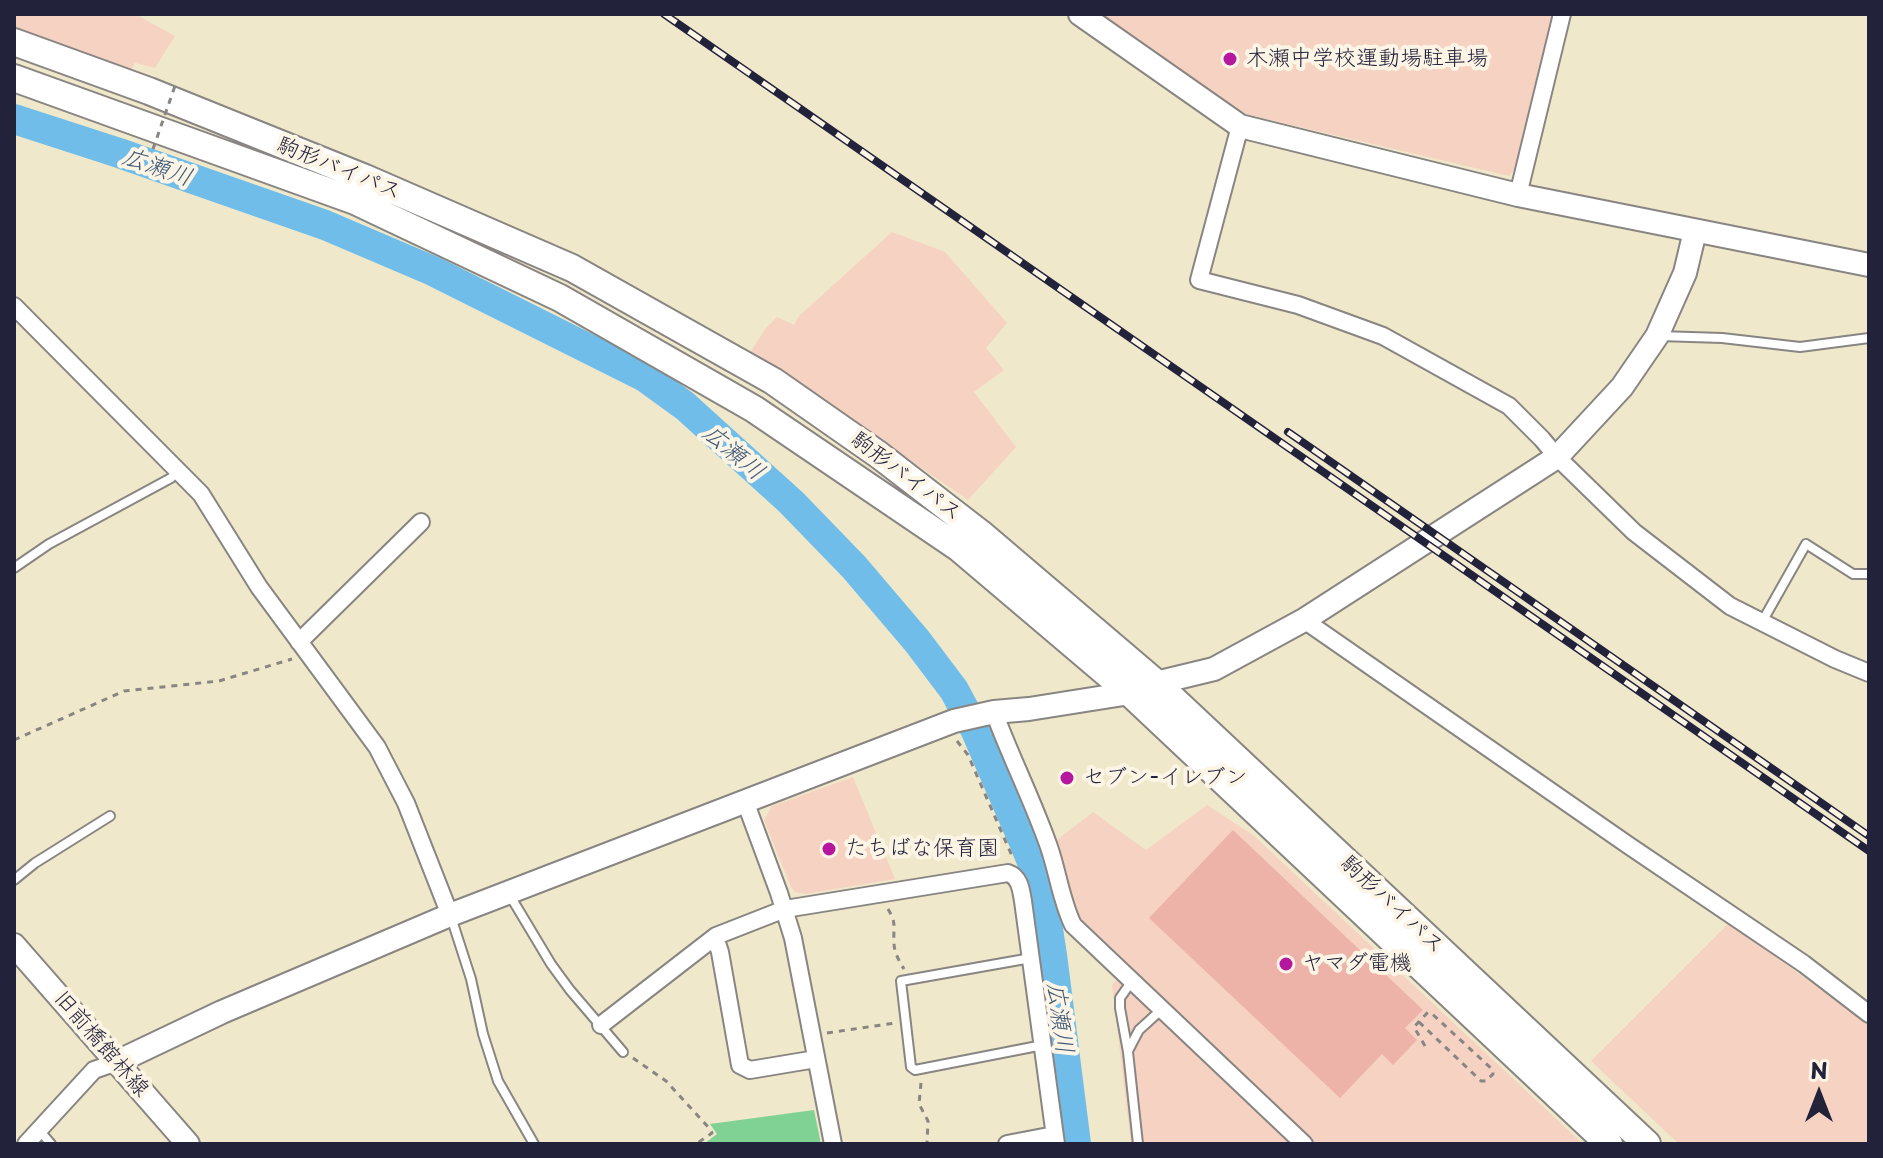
<!DOCTYPE html>
<meta charset="utf-8">
<style>
body{margin:0}
#map{position:relative;width:1883px;height:1158px;overflow:hidden;background:#efe8ca;font-family:"Playpen Sans",sans-serif}
canvas{display:block}
.frame{position:absolute;inset:0;border:16px solid #22223b;pointer-events:none}
.north{position:absolute;left:1779px;top:1054px;width:80px;height:80px;-webkit-text-stroke:6px #fcf5e5;paint-order:stroke;rotate:0deg;font-size:22px;font-weight:700;line-height:32px;text-align:center;color:#22223b}
.north::after{content:'';display:block;margin:auto;width:28px;height:36px;background:#22223b;clip-path:polygon(50% 0,100% 100%,50% 72%,0 100%)}
</style>
<div id="map">
<canvas width="1883" height="1158"></canvas>
<div class="frame"></div>
<div class="north">N</div>
</div>
<script>
const ctx = document.querySelector('canvas').getContext('2d');
ctx.lineJoin = 'round';
function paint(path, color) { ctx.fillStyle = color; ctx.fill(path, 'evenodd'); }
function strokePath(path, color, width, dash) { ctx.strokeStyle = color; ctx.lineWidth = width; ctx.lineCap = dash ? 'butt' : 'round'; ctx.setLineDash(dash || []); ctx.stroke(path); }
function write(font, color, halo, rows, align = 'center') {
  ctx.font = font + ' "Playpen Sans","Klee One",sans-serif'; ctx.lineWidth = 8; ctx.setLineDash([]); ctx.textBaseline = 'middle'; ctx.strokeStyle = halo; ctx.fillStyle = color; for (const [text, x, y, turn = 0] of rows) {
    ctx.save(); ctx.translate(x, y); ctx.rotate((+turn || 0) * Math.PI / 180); ctx.textAlign = isNaN(turn) ? turn : align; if (halo) ctx.strokeText(text, 0, 0); ctx.fillText(text, 0, 0); ctx.restore();
  }
}
paint(new Path2D(`
 M14,14H135L175,36L155,68L135,63L131,70L14,27Z
 M1095,14H1554L1519,164L1509,176L1249,115L1235,108Z
 M892,232L945,252L1007,323L986,348L1004,370L974,392L1016,447L968,500L751,351L766,328L777,317L794,325L799,316Z
 M853,777L895,879L806,894L795,892L791,887L764,820L772,806Z
 M1207,805L1253,835L1583,1144H1131L1112,985L1128,964L1078,916L1057,840L1093,812L1146,850Z
 M1729,923L1858,1017L1869,1027V1144H1679L1591,1061Z`), '#f6d2c3');
paint(new Path2D(`
 M814,1110L821,1144H704L717,1134L710,1124Z`), '#7fd294');
strokePath(new Path2D(`
 M14,119L119,153L325,225L433,271L645,377L685,406L791,502L854,567L917,641L954,690L976,731L1024,842L1036,872L1043,897L1052,955L1076,1144`), '#70bdea', 30);
paint(new Path2D(`
 M1233,830L1423,1010L1405,1028L1417,1040L1393,1065L1382,1054L1340,1098L1149,918Z`), '#eeb3a8');
const lane = new Path2D(`
 M1659,336L1722,338L1800,347L1869,338
 M14,568L49,544L171,478L177,471
 M1762,622L1806,544L1853,574H1869
 M14,880L35,863L110,816
 M509,894L551,964L570,990L623,1052
 M451,917L471,979L483,1034L498,1081L534,1144
 M1031,958L901,981L911,1067L915,1070L1043,1045
 M1132,981L1120,998V1008L1128,1052L1138,1144
 M1128,1051L1139,1030L1161,1010
 M39,1130L51,1144`);
const street = new Path2D(`
 M1240,126L1199,280L1298,305L1383,336L1509,406L1542,439L1557,457L1634,532L1730,606L1835,659L1869,673
 M1518,195L1562,14
 M14,306L201,494L259,587L377,747L406,803L450,915
 M1304,620L1628,845L1804,964L1869,1014
 M299,642L421,522
 M994,712C1011,758 1033,801 1049,847C1058,873 1061,900 1073,925L1304,1144
 M745,801L779,893L793,938L833,1144
 M712,939L718,946L720,952L740,1065L750,1070L816,1059
 M601,1025L716,936L785,909L1008,873C1020,877 1021,890 1023,901L1056,1144
 M26,1144L94,1070L117,1062
 M1007,1144L1054,1135`);
const secondary = new Path2D(`
 M1080,14L1240,126L1518,195L1869,265
 M14,945L188,1144
 M117,1062L222,1012L450,915L954,721L994,712L1029,709L1130,693L1156,683L1214,669L1304,620L1557,457L1622,387L1657,336L1685,273L1695,231`);
const primary = new Path2D(`
 M14,42L149,91L365,178L572,268L773,381L879,455L980,533L1156,683L1647,1144
 M14,78L355,201L560,298L754,409L959,548L1130,693L1609,1144`);
strokePath(lane, '#888582', 12);
strokePath(street, '#888582', 20);
strokePath(secondary, '#888582', 26);
strokePath(primary, '#888582', 30);
strokePath(new Path2D(`
 M14,740L124,691L219,681L292,659
 M957,741L968,755L1012,856
 M888,909C897,924 893,926 894,943C894,952 899,961 904,969
 M1419,1022L1481,1081H1486L1493,1074V1070L1429,1011
 M827,1033L895,1023
 M1425,1046L1414,1027L1430,1010
 M633,1058L666,1081L710,1129L712,1133L696,1144
 M921,1083L919,1104L928,1121L927,1144`), '#888582', 3, [6, 6]);
strokePath(lane, '#fff', 8);
strokePath(street, '#fff', 16);
strokePath(secondary, '#fff', 22);
strokePath(primary, '#fff', 26);
const rail = new Path2D(`
 M664,14L1869,851
 M1288,432L1869,836`);
strokePath(rail, '#22223b', 8);
strokePath(rail, '#fcf5e5', 5, [15]);
strokePath(new Path2D(`
 M153,149L176,83`), '#888582', 3, [6, 6]);
for (const [x, y, r, color] of [
 [1230,59,8,"#b5179e"],
 [1067,778,8,"#b5179e"],
 [829,849,8,"#b5179e"],
 [1286,964,8,"#b5179e"]
]) { const dot = new Path2D(); dot.arc(x, y, r, 0, 2 * Math.PI); ctx.fillStyle = color; ctx.fill(dot); strokePath(dot, '#fcf5e5', 3); }
write('22px', '#22223b', '#fcf5e5', [
 ["木瀬中学校運動場駐車場",1246,59],
 ["セブン-イレブン",1083,778],
 ["たちばな保育園",845,849],
 ["ヤマダ電機",1302,964]
], 'left');
write('22px', '#22223b', '#fcf5e5', [
 ["駒形バイパス",339,169,22],
 ["駒形バイパス",906,477,37],
 ["駒形バイパス",1392,905,43],
 ["旧前橋館林線",101,1044,49]
]);
write('italic 24px', '#3d5878', '#fcf5e5', [
 ["広瀬川",157,168,19],
 ["広瀬川",733,453,40],
 ["広瀬川",1059,1018,82]
]);
</script>
